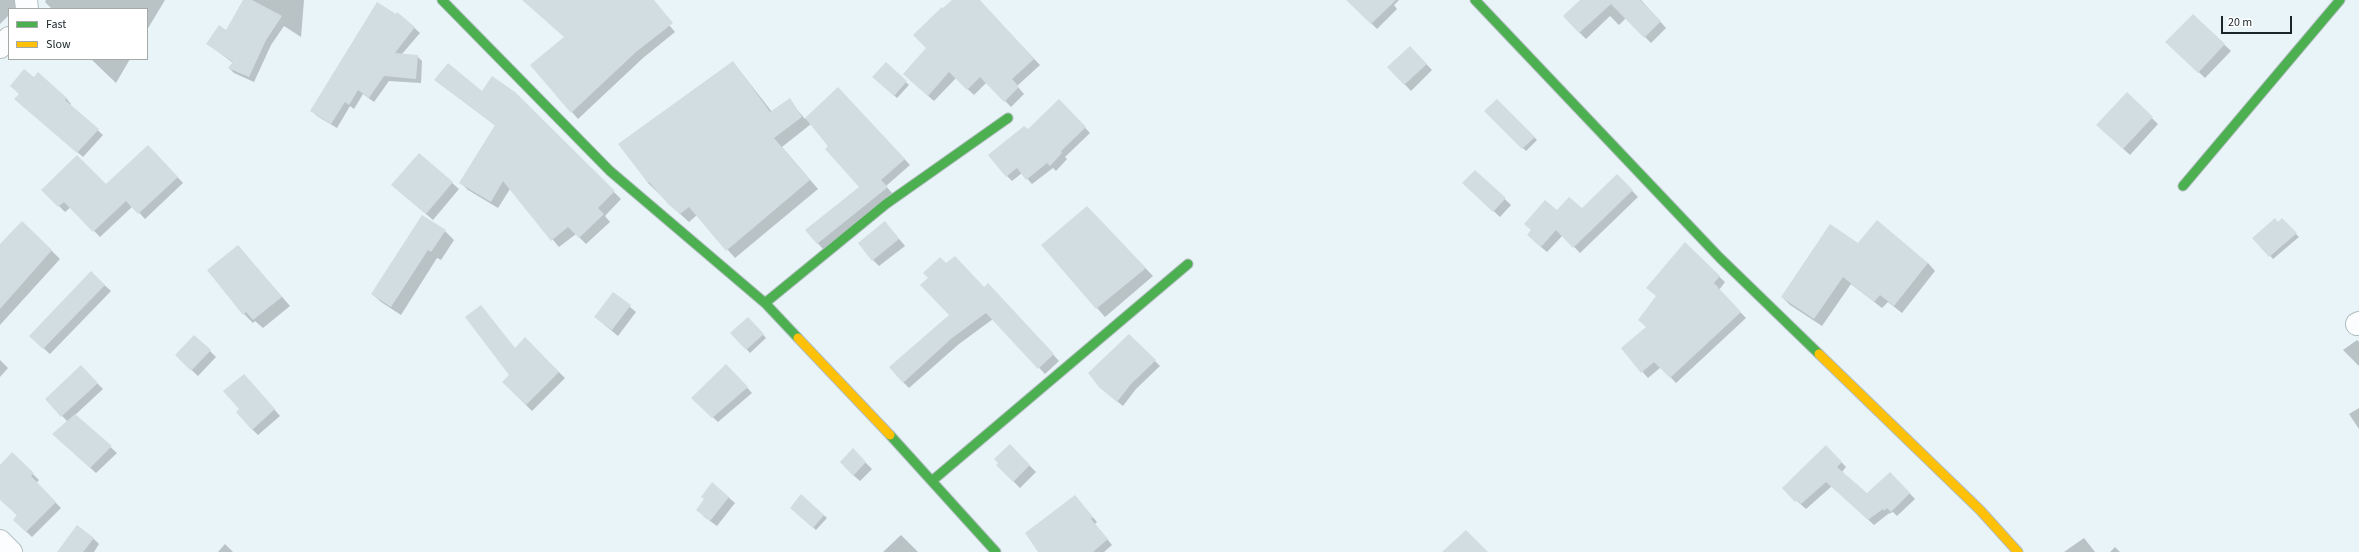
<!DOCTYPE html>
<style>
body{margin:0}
#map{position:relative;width:2359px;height:552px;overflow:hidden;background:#e8f4f8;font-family:"Source Sans 3",sans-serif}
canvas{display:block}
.legend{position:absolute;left:8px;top:8px;width:140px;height:52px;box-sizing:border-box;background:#fff;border:1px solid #a3a8a9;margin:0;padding:5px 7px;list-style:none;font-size:12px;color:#182529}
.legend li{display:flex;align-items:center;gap:8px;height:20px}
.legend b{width:20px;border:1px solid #a3a8a9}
.scale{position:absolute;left:2221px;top:16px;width:71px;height:18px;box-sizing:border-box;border:2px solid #182529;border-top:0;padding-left:5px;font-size:12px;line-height:14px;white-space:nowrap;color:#182529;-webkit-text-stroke:3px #fff;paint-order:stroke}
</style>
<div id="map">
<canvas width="2359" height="552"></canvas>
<ul class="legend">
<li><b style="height:5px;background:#4caf50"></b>Fast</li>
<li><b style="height:5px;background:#ffc107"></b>Slow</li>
</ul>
<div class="scale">20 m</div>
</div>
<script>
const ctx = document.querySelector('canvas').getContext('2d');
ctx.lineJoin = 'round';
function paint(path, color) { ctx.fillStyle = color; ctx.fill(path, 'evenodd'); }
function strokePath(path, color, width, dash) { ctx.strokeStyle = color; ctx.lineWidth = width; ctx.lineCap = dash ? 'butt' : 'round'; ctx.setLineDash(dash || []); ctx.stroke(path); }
paint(new Path2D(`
 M0,0H20V5L16,9H9V15L0,24Z
 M46,0H165L147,30V9H52L45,2Z
 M244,0H304L301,37L284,26L271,45L254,82L234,73L229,68L233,63L208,44L227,31Z
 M543,0H648L675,32L643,58L578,119L532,65L565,37Z
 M954,0H979L1040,65L1017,86L1024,94L1011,107L987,82L974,95L956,78L934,101L910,80Z
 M1348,0H1399L1394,5L1397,9L1377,29Z
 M1582,0H1641L1666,28L1651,43L1626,18L1619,25L1610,16L1586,39L1567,20Z
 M398,13L420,33L402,54L417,56L422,61L421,83L389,81L374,102L363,94L354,109L350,106L337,128L317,116L311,110Z
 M2193,15L2231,51L2205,78L2167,42Z
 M1410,47L1432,70L1411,91L1388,67Z
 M91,59H130L116,83Z
 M733,62L772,112L789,100L805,119L838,88L910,165L886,186L892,193L823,249L806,230L860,187L811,124L782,147L818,189L735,258L697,215L689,222L679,213L648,183L620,144Z
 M886,63L909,85L897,98L874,77Z
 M34,79L66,98L71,104L70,105L103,135L83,157L21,104Z
 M435,80L482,93H514L621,199L605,216L610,222L586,244L576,234L559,247L510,189L498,208L468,190L461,183L496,126Z
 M2127,94L2158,124L2130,155L2104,131Z
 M1059,100L1090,133L1065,157L1067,159L1056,171L1053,168L1032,184L1022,173L1012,181L1007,176L1028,130Z
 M1497,100L1537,140L1526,151L1486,111Z
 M154,152L183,183L145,219L133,206L100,237L71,207L65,212L43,190L106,185Z
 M419,154L459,189L433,220L399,191Z
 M1475,171L1511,205L1500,217L1470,189Z
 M1617,175L1638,197L1580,253L1563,235L1547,252L1534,241L1532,230L1557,212L1582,209Z
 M1094,215L1153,276L1105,317L1042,245Z
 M2282,220L2299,237L2273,259L2254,238Z
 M22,222L60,259L0,325V246Z
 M885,222L905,246L879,266L873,260Z
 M445,231L454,240L441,260L437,258L401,315L381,302L372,294Z
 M1685,244L1725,282L1719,290L1746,318L1676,383L1661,367L1648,378L1622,349L1647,328L1657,296Z
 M1858,245L1928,263L1935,271L1902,313L1888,302L1882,308L1851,284L1822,326L1790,305L1782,297Z
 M238,246L290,306L263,328L255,321L253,323L244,314L208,271Z
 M946,265L984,289L994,291L1059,361L1045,374L993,319L959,344L909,388L903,382L950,315Z
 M91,273L111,291L50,354L30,336Z
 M613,293L636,312L618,336L595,317Z
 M481,306L515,349L525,339L565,378L532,411L503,382L510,375Z
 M748,318L766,338L750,353L732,333Z
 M1129,335L1160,366L1136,389L1123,406L1099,387Z
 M2357,340L2359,342V366L2343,350Z
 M210,351L216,357L198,376L182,361Z
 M0,360L8,368L0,377Z
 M81,367L103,389L75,415L117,453L96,473L59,439L68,422L46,399Z
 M731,370L752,393L718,422L693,398Z
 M250,381L280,416L258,435L252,429L241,409Z
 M2359,408V429L2349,414Z
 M1010,446L1036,472L1020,488L997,465Z
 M1826,446L1846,467L1842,472L1867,495L1890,473L1915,499L1897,516L1893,512L1888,514L1874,525L1832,486L1806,509L1788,493Z
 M853,450L872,469L860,481L853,475Z
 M12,454L39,480L36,483L61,508L32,537L14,520L18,516L0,499V466Z
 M712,483L735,503L717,526L703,516L705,500Z
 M802,496L827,518L816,530L791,508Z
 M1079,501L1097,522L1095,524L1112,545L1104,552H1038Z
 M901,535L918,552H883Z
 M93,538L99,544L94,552H62Z
 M2084,538L2095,552H2064Z
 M225,544L233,552H218Z
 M2115,547L2120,552H2110Z`), '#0003');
paint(new Path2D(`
 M243,0H252L282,16L266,40L249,77L228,68L233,62L206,44L219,25L226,30Z
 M522,0H654L673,23L636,52L571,113L530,65L564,37Z
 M952,0H980L1034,59L1012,79L1019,87L1004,102L980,77L967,90L949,72L928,96L903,74L926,48L913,35L942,7L943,8Z
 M1346,0H1396L1371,24Z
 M1580,0H1640L1661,21L1644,38L1611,4L1579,33L1563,16Z
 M377,2L396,14L397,12L415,27L395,53L418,55L416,79L384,76L369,98L358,90L349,105L345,102L331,124L310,111Z
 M2193,14L2225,44L2198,73L2165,42Z
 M1410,46L1427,64L1404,85L1387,67Z
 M733,61L770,112L790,98L802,117L774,138L810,180L726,251L689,207L680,214L669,205L649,182L648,183L618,144Z
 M886,62L907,81L894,96L872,77Z
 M448,63L482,91L492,76L515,92L615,191L598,208L604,214L579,238L568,227L551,241L503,181L491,202L459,183L495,125L434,80Z
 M24,69L34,77L38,72L67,98L65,100L99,129L77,153L14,99L19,94L10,86Z
 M838,87L905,159L881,180L888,187L817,244L805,230L859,187L825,149L828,146L805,118Z
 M2127,92L2153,117L2123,149L2096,125Z
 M1059,99L1086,127L1061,151L1062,153L1050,166L1047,163L1026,180L1017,168L1006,177L988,155L1024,126L1028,129Z
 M1497,99L1535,137L1522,149L1484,111Z
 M148,145L178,177L138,214L126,201L93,232L64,202L58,207L41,190L77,155L106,184Z
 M419,153L453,182L426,214L391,185Z
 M1475,170L1506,198L1493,212L1462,183Z
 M1617,174L1633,190L1573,248L1556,230L1541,247L1527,235L1531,230L1524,224L1545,200L1557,210L1569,197L1582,208Z
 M1087,206L1146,268L1096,309L1041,245Z
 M422,215L446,230L431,252L428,250L391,307L371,294Z
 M2275,218L2278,222L2282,218L2297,233L2269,257L2252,238Z
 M1877,220L1928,263L1894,306L1880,295L1874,302L1843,277L1814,319L1781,297L1830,224L1858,243Z
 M22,221L52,250L0,309V244Z
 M885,221L899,239L872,261L858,243Z
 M1685,242L1720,276L1714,283L1741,312L1670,378L1654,362L1641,373L1621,348L1646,327L1638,320L1656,296L1646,288Z
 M238,245L282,297L253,320L246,312L243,315L207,270Z
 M955,256L984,287L988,283L1054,354L1038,369L986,313L952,338L903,383L889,367L949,315L920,285L928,278L923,273L940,257L946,263Z
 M91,271L105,285L43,349L29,336Z
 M613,292L631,305L612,330L594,317Z
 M481,305L515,348L525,337L559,372L526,405L502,382L509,375L465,317Z
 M748,317L764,334L746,350L730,333Z
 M1129,334L1156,360L1131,384L1117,402L1099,387L1088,373Z
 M194,335L211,350L191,371L175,355Z
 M726,364L748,387L712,418L691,398Z
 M81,365L98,383L61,417L45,399Z
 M244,374L275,409L252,430L236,412L239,409L223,391Z
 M75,414L112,446L90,468L52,434Z
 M1010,444L1030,465L1013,482L996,465L998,463L994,459Z
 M1826,445L1842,462L1837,467L1867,493L1890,472L1910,493L1891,512L1887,508L1884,511L1883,509L1868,520L1826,482L1801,504L1797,500L1795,502L1782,488Z
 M853,448L866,462L853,476L840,462Z
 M12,452L34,473L31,476L56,502L26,532L13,520L17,515L0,500V465Z
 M712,482L729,497L710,521L696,510L704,499L701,497Z
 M801,494L824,515L813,528L790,508Z
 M1075,495L1093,517L1091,519L1108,539L1093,552H1038L1025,533Z
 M77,525L94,538L83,552H57Z
 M1466,530L1488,552H1442Z`), '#d1dde0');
const street = new Path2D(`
 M26,0L27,9
 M0,47L9,38
 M2357,324L2359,323
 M0,541L11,552`);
const fast = new Path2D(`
 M442,0L610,171L765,303L798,338
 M1475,0L1719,257L1819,354
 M2183,186L2340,0
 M765,303L886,204L1008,118
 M890,435L996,552
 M933,480L1188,264`);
const slow = new Path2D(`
 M798,338L890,435
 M1819,354L1980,510L2018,552`);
strokePath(street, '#b2bdc1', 24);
strokePath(fast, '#b2bdc1', 11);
strokePath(slow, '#b2bdc1', 11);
strokePath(street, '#fcfdfe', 22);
strokePath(fast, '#4caf50', 9);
strokePath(slow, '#ffc107', 9);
</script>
